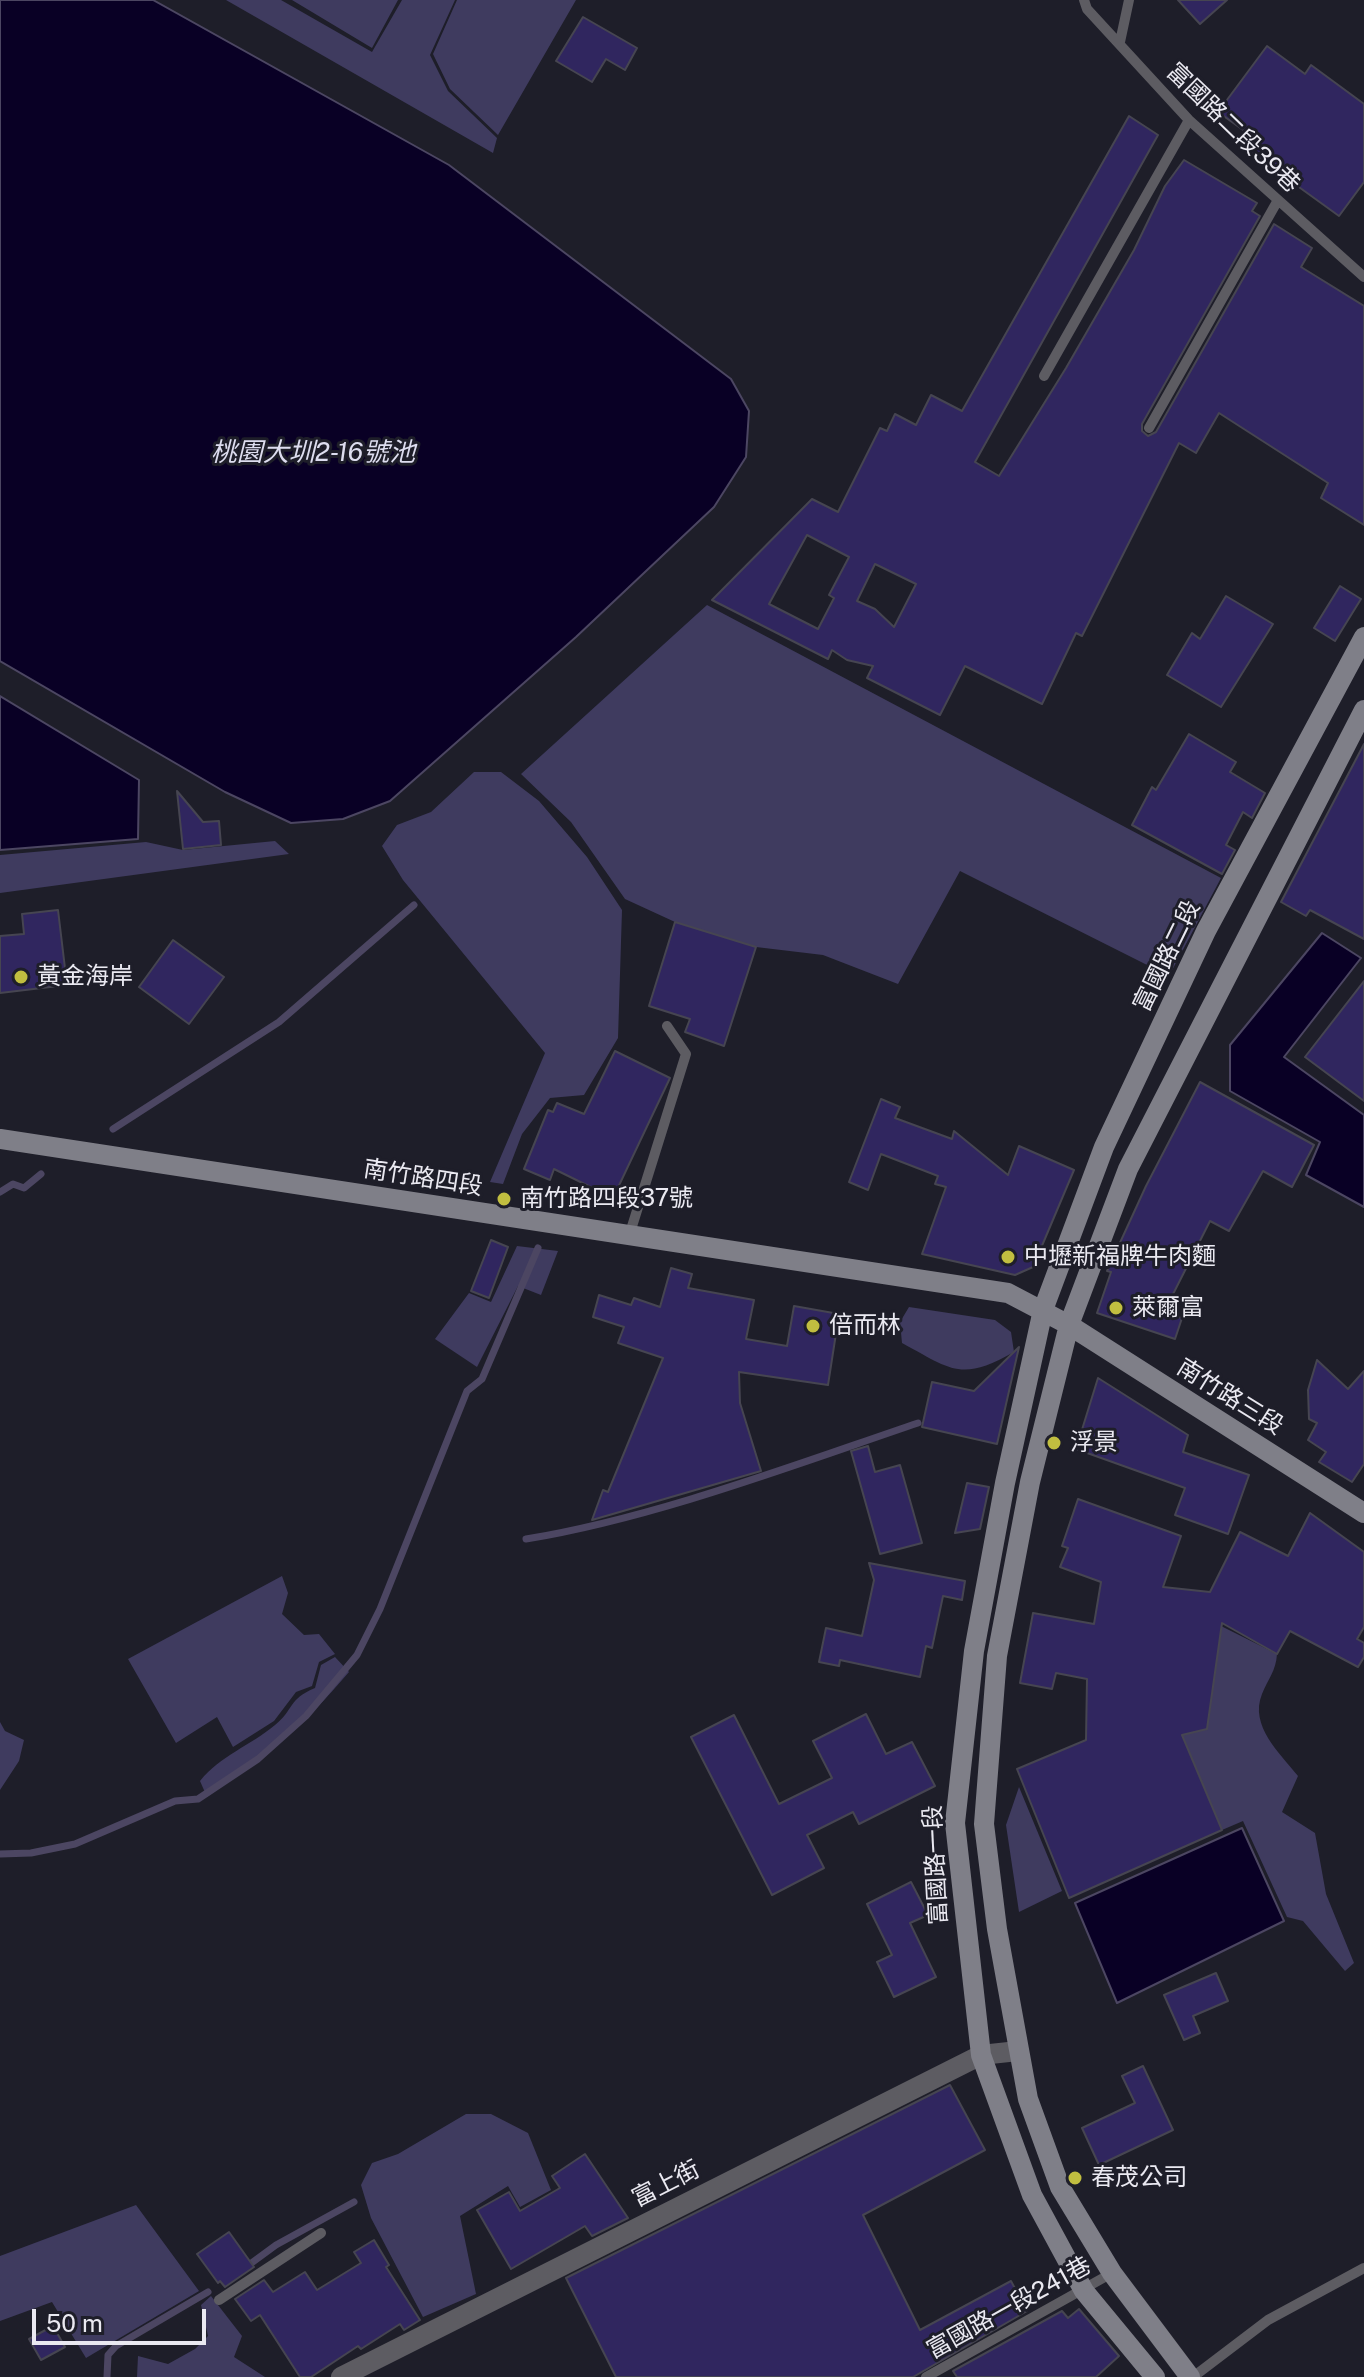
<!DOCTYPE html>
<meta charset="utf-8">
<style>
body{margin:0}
#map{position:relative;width:1364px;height:2377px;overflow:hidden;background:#1e1e29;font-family:"Public Sans",sans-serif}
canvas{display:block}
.scale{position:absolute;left:32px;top:2309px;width:174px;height:36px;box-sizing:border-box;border:4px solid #eae9f1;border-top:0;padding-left:10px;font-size:24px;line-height:28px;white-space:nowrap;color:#eae9f1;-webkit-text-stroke:6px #1e1e29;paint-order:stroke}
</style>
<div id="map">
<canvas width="1364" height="2377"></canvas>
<div class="scale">50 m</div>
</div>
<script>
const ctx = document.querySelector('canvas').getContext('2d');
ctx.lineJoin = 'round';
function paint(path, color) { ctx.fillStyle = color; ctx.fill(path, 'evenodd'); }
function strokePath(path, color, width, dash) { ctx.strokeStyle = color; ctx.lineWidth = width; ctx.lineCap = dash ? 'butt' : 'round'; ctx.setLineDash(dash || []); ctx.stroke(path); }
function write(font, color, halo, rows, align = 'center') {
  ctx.font = font + ' "Public Sans","Noto Sans TC",sans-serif'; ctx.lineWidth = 6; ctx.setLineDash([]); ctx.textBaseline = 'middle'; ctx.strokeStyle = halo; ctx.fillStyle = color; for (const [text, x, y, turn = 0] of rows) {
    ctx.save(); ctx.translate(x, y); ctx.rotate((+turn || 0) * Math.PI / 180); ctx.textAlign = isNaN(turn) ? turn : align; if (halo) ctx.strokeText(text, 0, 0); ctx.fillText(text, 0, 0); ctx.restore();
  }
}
paint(new Path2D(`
 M226,0H281L372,52L402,0H455L430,55L448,91L497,138L493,153Z
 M292,0H398L372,48Z
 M457,0H576L498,135L450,89L433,54Z
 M707,605L1221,878L1169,976L960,871L898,984L823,955L756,947L675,922L625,899L571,822L521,774Z
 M474,772H501L539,801L587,857L622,910L618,1038L584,1095L550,1098L522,1134L503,1184L490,1182L545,1053L403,880L382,846L397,825L431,812Z
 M275,841L289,854L0,893V855L146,842L183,850Z
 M517,1246L558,1251L541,1295L518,1286L477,1367L435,1339L469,1293L491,1302Z
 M909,1307L995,1320L1011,1332L1014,1352C961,1382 952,1370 902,1343L900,1322Z
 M282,1576L288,1593L282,1614L304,1635L319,1634L335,1654L319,1662L312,1686L296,1692L274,1721L233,1747L217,1717L176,1743L128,1659Z
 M1221,1626L1277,1654C1276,1671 1268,1679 1262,1694C1249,1726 1280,1753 1298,1776L1282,1812L1315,1833L1326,1894L1354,1963L1345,1971L1303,1921L1287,1917L1243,1821L1222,1830L1182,1735L1207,1728Z
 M335,1657L349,1672C303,1726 266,1757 207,1797L200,1781C221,1755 250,1746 275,1725C294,1710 288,1699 315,1688L321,1665Z
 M0,1722L5,1731L24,1740L19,1761L0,1790Z
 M1019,1787L1062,1891L1019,1912L1006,1825Z
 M466,2114H491L528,2133L551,2190L520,2207L508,2186L460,2216L476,2294L423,2317L371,2218L361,2185L372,2163L398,2154Z
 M136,2205L199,2291L86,2358L52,2302L0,2321V2256Z
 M211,2296L242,2336L234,2357L265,2377H137L138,2356L168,2364L195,2349L208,2336L201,2305Z`), '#3f3b5f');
const water = new Path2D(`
 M0,0H153L449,165L731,379L749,411L746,457L714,507L576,637L390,801L343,819L291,823L225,792L0,661Z
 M0,696L139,780L138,839L0,850Z
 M1322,933L1361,958L1284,1057L1364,1115V1207L1306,1175L1320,1142L1230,1091V1045Z
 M1242,1828L1284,1921L1117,2003L1075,1903Z`);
paint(water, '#090025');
strokePath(water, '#4c4662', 2);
strokePath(new Path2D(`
 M113,1129L279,1022L414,905
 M0,1192L13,1184L24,1188L41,1174
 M526,1539C654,1518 794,1465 918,1423
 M0,1854L31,1853L75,1844L175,1801L198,1799L258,1759L306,1716L357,1655L380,1609L467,1391L482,1379L538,1248
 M246,2267L276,2245L354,2202
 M107,2377L108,2355L116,2346L208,2292`), '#4c4662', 7);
const building = new Path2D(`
 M1178,0H1227L1200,24Z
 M583,17L637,48L625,70L606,59L592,82L556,61Z
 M1267,46L1305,74L1311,65L1364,104V182L1339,216L1249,151L1257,140L1218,112Z
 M1129,116L1158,135L975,462L999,476L1066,368L1134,250L1165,186L1184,160L1257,203L1252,211L1260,216L1142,424V431L1148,436L1156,432L1274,224L1312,248L1301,267L1364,306V525L1321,498L1328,483L1219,413L1196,453L1179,443L1082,636L1076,633L1042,704L965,666L940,715L867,678L873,666L847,660L832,650L828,659L712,600L812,499L838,512L880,428L887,431L895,414L916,425L931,395L962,411ZM807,535L849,557L829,595L834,598L818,629L769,604ZM875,564L916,584L894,627L875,609L857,601Z
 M1340,586L1361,599L1335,641L1314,628Z
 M1226,596L1273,624L1221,707L1167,675L1192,633L1200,639Z
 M1189,734L1236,762L1230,772L1265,793L1252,818L1243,812L1226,845L1235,850L1222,874L1132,825L1152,787L1156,790Z
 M1364,744V939L1310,910L1306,916L1281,902Z
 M177,791L203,822L219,821L221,845L183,849Z
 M58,910L67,985L0,993V936L24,934L22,914Z
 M675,922L756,947L724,1046L685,1032L690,1019L649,1006Z
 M173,940L224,977L189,1024L139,987Z
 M1364,981V1101L1305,1057Z
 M615,1051L670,1078L613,1198L554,1169L550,1180L524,1169L548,1110L553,1112L557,1103L584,1114Z
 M1200,1082L1314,1145L1292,1187L1263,1171L1229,1231L1210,1221L1164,1312L1182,1318L1175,1339L1097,1313L1111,1272L1107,1271L1146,1186Z
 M881,1099L900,1107L895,1118L952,1139L954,1131L1008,1175L1019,1146L1074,1170L1033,1267L1015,1275L922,1254L946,1187L935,1184L938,1176L881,1154L868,1190L849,1182Z
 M491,1240L508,1247L489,1298L471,1291Z
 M671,1268L692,1274L688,1288L754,1300L746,1339L787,1346L794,1306L839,1314L828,1385L739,1372L740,1403L761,1471L592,1520L603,1490L608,1492L663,1358L618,1343L624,1327L593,1317L599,1295L631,1305L634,1298L660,1307Z
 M1019,1347L997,1444L922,1427L932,1382L974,1391Z
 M1317,1360L1348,1389L1364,1371V1464L1352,1482L1319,1462L1326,1452L1308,1440L1317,1423L1309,1419L1308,1390Z
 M1098,1378L1188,1435L1183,1452L1249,1475L1228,1534L1175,1515L1185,1488L1076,1449Z
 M868,1446L875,1472L900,1465L922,1543L880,1554L851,1451Z
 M967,1483L989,1487L980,1529L955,1533Z
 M1078,1499L1181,1536L1163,1587L1210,1592L1240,1532L1288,1556L1310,1513L1364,1552V1627L1357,1639L1364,1643V1657L1358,1667L1290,1631L1277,1654L1222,1623L1207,1729L1182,1735L1222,1830L1069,1898L1017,1769L1086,1740L1087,1679L1056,1673L1052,1689L1020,1683L1033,1613L1094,1624L1101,1582L1060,1567L1068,1548L1062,1546Z
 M869,1563L965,1581L962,1600L943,1596L932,1648L926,1646L920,1677L840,1660L839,1666L819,1662L826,1628L862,1636L874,1580Z
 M866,1714L886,1754L912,1742L935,1786L859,1824L853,1812L807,1835L824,1868L772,1895L691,1737L734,1715L779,1804L832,1778L813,1741Z
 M911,1882L928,1915L910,1923L936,1977L894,1997L877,1962L892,1955L867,1904Z
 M1216,1973L1228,2001L1193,2016L1200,2033L1184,2040L1164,1995Z
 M1143,2066L1173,2130L1099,2165L1082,2128L1135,2103L1122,2076Z
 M950,2085L985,2150L863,2215L920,2330L1011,2281L1027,2311L913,2377H616L566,2278Z
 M585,2154L628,2218L592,2236L585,2226L511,2269L477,2210L509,2192L520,2211L560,2188L552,2176Z
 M229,2232L254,2267L225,2287L220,2281L218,2283L197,2254Z
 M374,2240L389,2265L386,2267L420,2320L404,2330L400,2324L361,2349L358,2346L311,2377H300L260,2315L251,2321L235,2299L264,2280L273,2292L305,2272L317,2290L361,2263L354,2252Z
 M1079,2309L1119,2356L1096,2377H957L953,2371L1062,2311L1068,2318Z
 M53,2326L65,2347L41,2360L29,2339Z`);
paint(building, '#30265f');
strokePath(building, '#464551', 2);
strokePath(new Path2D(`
 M1084,0L1087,9L1189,120L1364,277
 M1120,42L1129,0
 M1044,376L1189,120
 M1149,428L1278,200
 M629,1236L686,1054L667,1026
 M219,2300L321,2233
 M926,2377L1112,2273
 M1193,2377L1268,2320L1364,2268`), '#5d5c62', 10);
strokePath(new Path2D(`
 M341,2377L981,2055L1018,2051`), '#5d5c62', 20);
strokePath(new Path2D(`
 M0,1139L1008,1293L1069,1325L1364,1513
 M1155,2377L1084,2291L1032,2195L981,2055L955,1823L974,1651L1005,1483L1043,1310L1104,1147L1206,931L1364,637
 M1190,2377L1112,2273L1060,2187L1028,2099L997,1929L984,1824L997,1656L1030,1482L1069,1325L1128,1169L1364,710`), '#7f7f88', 20);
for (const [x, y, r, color] of [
 [21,977,8,"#c1be40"],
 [504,1199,8,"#c1be40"],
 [1008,1257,8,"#c1be40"],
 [1116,1308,8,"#c1be40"],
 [813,1326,8,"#c1be40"],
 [1054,1443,8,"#c1be40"],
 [1075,2178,8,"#c1be40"]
]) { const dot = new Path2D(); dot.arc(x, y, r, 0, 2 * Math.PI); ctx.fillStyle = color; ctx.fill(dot); strokePath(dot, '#1e1e29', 3); }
write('24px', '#eae9f1', '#1e1e29', [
 ["富國路二段39巷",1233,128,44],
 ["富國路二段",1167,956,-64],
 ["南竹路四段",423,1178,9],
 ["南竹路三段",1230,1397,32],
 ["富國路一段",936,1865,-93],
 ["富上街",666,2184,-27],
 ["富國路一段241巷",1009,2308,-29]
]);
write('24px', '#eae9f1', '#1e1e29', [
 ["黃金海岸",37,977],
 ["南竹路四段37號",520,1199],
 ["中壢新福牌牛肉麵",1024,1257],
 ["萊爾富",1132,1308],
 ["倍而林",829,1326],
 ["浮景",1070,1443],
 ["春茂公司",1091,2178]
], 'left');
write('italic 26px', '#ddddef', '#1e1e29', [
 ["桃園大圳2-16號池",313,453]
]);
</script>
